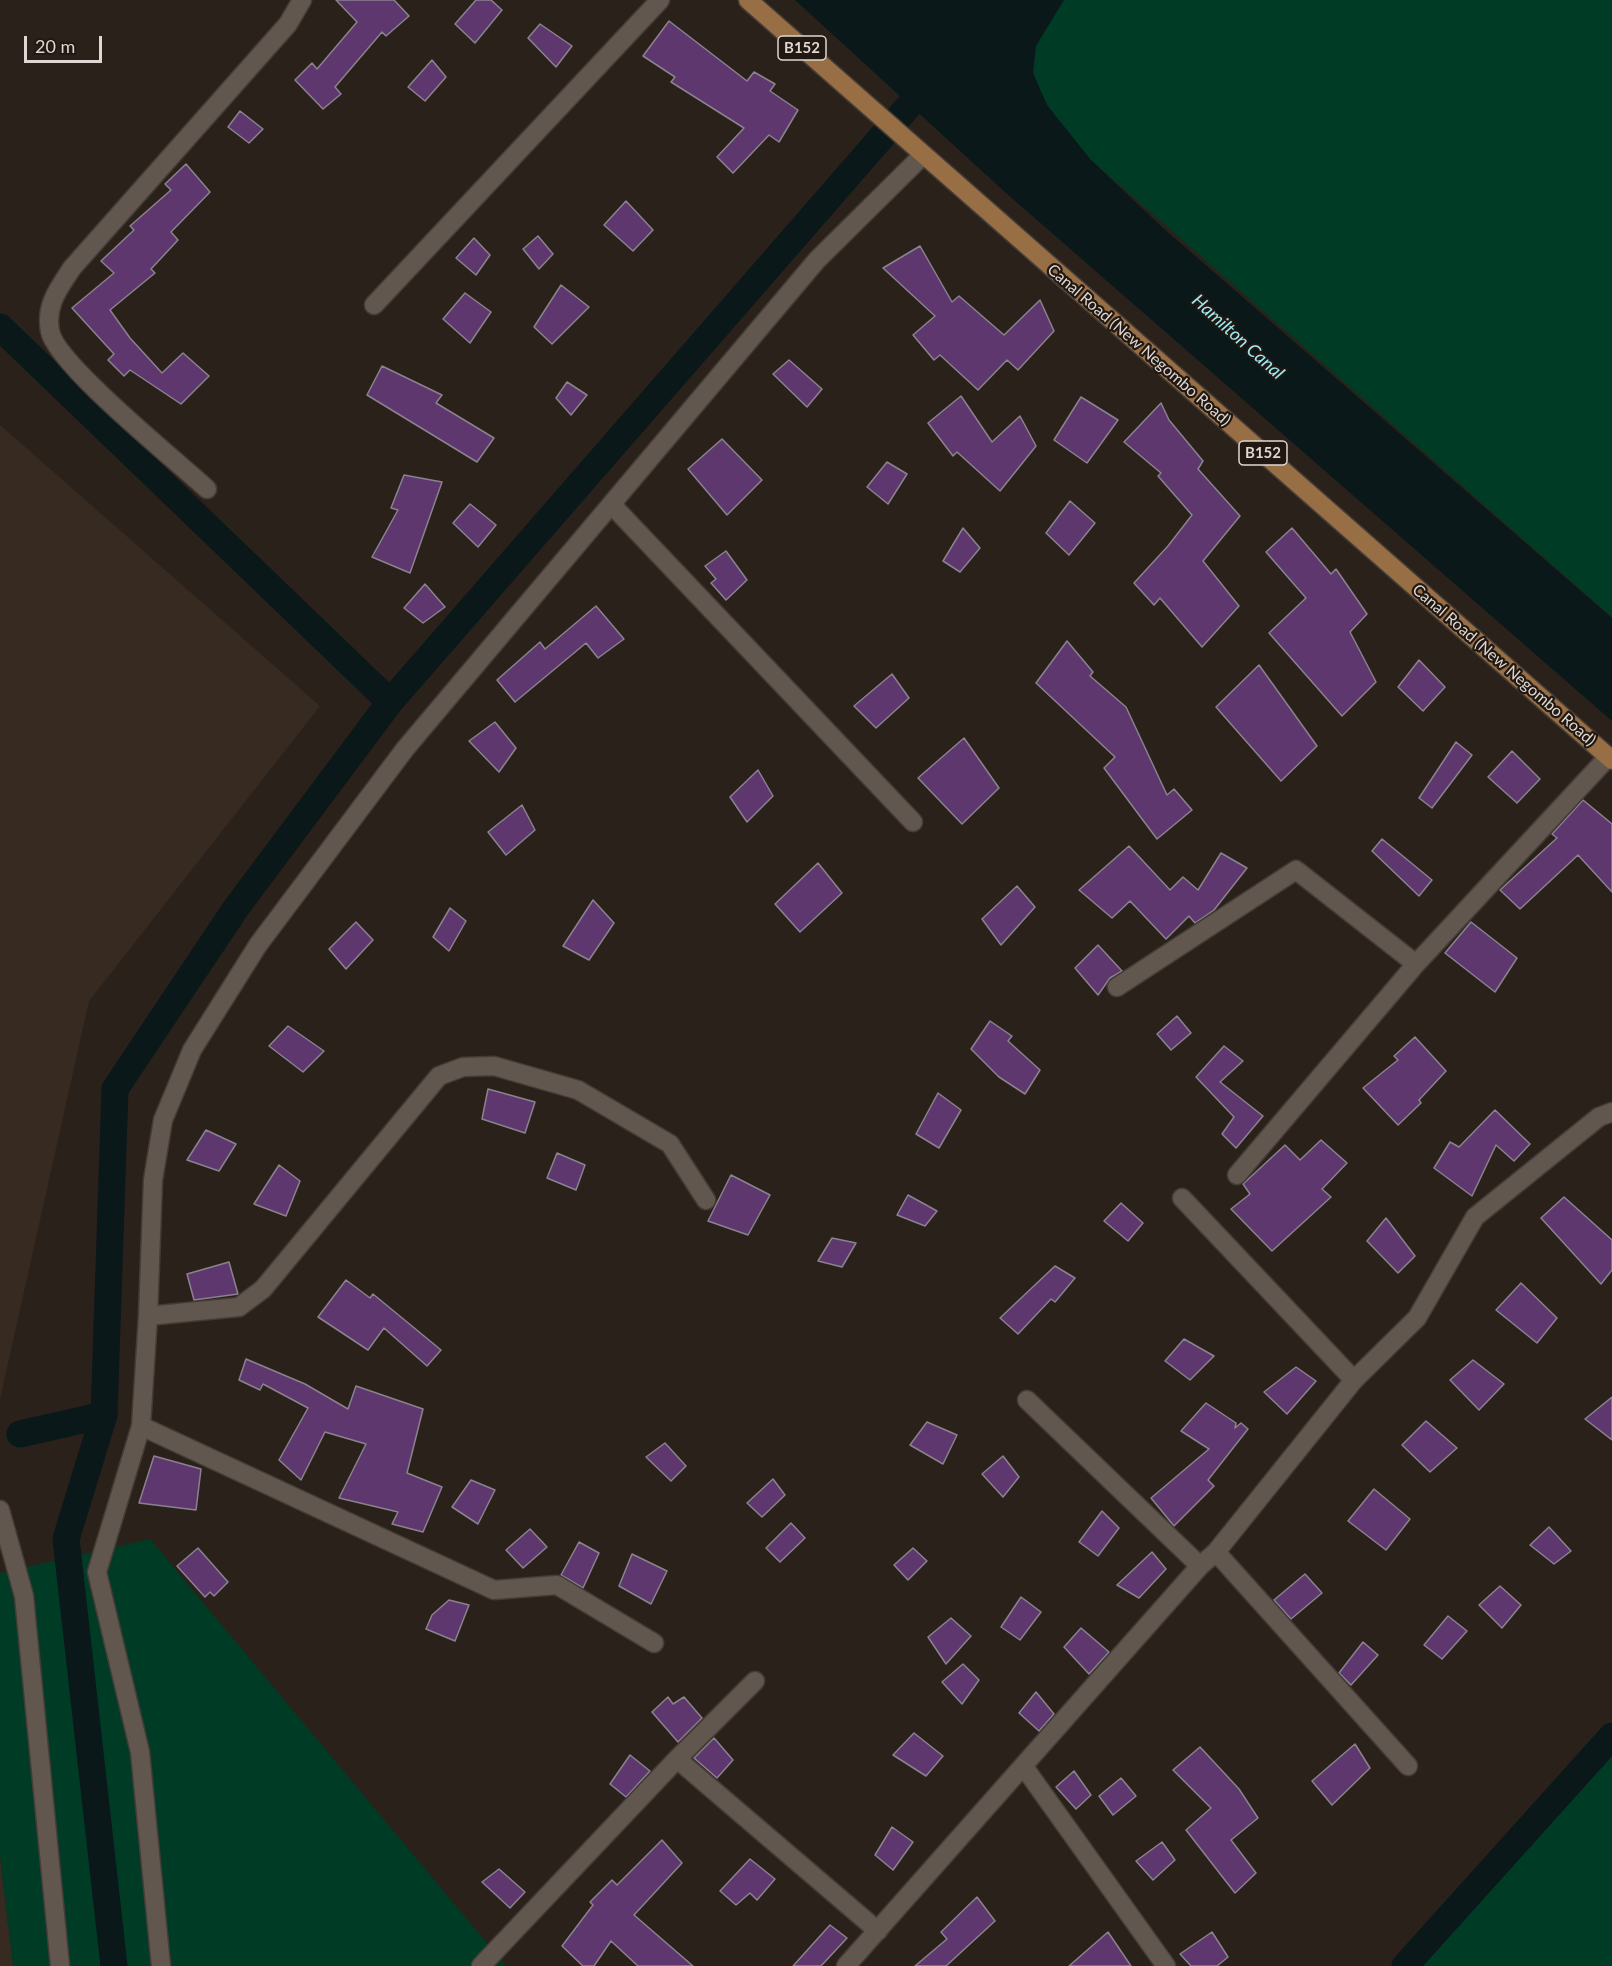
<!DOCTYPE html>
<style>
body{margin:0}
#map{position:relative;width:1612px;height:1966px;overflow:hidden;background:#2b211b;font-family:Lato,sans-serif}
canvas{display:block}
.scale{position:absolute;left:24px;top:36px;width:78px;height:27px;box-sizing:border-box;border:3px solid #ded7d3;border-top:0;padding-left:8px;font-size:18px;line-height:21px;white-space:nowrap;color:#ded7d3;-webkit-text-stroke:4px #211812;paint-order:stroke}
</style>
<div id="map">
<canvas width="1612" height="1966"></canvas>
<div class="scale">20 m</div>
</div>
<script>
const ctx = document.querySelector('canvas').getContext('2d');
ctx.lineJoin = 'round';
function paint(path, color) { ctx.fillStyle = color; ctx.fill(path, 'evenodd'); }
function strokePath(path, color, width, dash) { ctx.strokeStyle = color; ctx.lineWidth = width; ctx.lineCap = dash ? 'butt' : 'round'; ctx.setLineDash(dash || []); ctx.stroke(path); }
function write(font, color, halo, rows, align = 'center') {
  ctx.font = font + ' Lato,sans-serif'; ctx.lineWidth = 4.5; ctx.setLineDash([]); ctx.textBaseline = 'middle'; ctx.strokeStyle = halo; ctx.fillStyle = color; for (const [text, x, y, turn = 0] of rows) {
    ctx.save(); ctx.translate(x, y); ctx.rotate((+turn || 0) * Math.PI / 180); ctx.textAlign = isNaN(turn) ? turn : align; if (halo) ctx.strokeText(text, 0, 0); ctx.fillText(text, 0, 0); ctx.restore();
  }
}
paint(new Path2D(`
 M0,425L320,706L89,1001L0,1399Z
 M0,1856L13,1966H0Z`), '#372a20');
paint(new Path2D(`
 M1064,0H1612V617L1091,160C1068,132 1019,84 1037,44C1044,29 1055,14 1064,0Z
 M150,1539L506,1966H13L0,1856V1573Z
 M1612,1736V1966H1405Z`), '#003c25');
paint(new Path2D(`
 M795,0H1064L1036,46L1033,73L1047,105L1091,160L1162,227L1612,618V721L1006,193Z`), '#0a181a');
strokePath(new Path2D(`
 M0,327L390,702
 M20,1434L104,1415
 M114,1966L66,1539L104,1415L115,1089L236,908L390,702L934,77
 M1405,1966L1612,1736`), '#0a181a', 27);
const building = new Path2D(`
 M336,0H394L409,16L386,36L382,32L335,87L341,94L323,109L295,80L312,63L317,69L357,22Z
 M476,0H491L502,10L475,43L455,24Z
 M669,21L747,81L754,72L775,84L770,91L798,110L779,142L769,135L733,173L717,157L744,128L671,82L675,77L643,56Z
 M540,24L572,46L556,67L528,38Z
 M432,60L446,77L425,101L408,87Z
 M240,111L263,129L249,143L228,127Z
 M186,164L210,192L171,232L178,240L151,269L155,273L110,310L130,338L162,373L183,353L209,376L181,404L130,370L124,376L108,360L114,354L72,308L114,273L101,261L134,230L130,226L171,190L165,184Z
 M626,201L653,230L633,251L604,225Z
 M538,236L553,254L539,269L523,249Z
 M474,238L490,255L476,275L456,258Z
 M920,246L952,302L959,296L1004,335L1040,300L1054,331L1018,370L1007,360L978,390L940,355L934,360L913,335L935,316L883,268Z
 M561,285L589,307L552,344L534,327Z
 M465,293L491,312L470,343L443,319Z
 M789,360L822,389L807,407L773,374Z
 M382,366L442,395L436,403L494,438L477,462L367,395Z
 M567,382L587,395L571,415L556,398Z
 M961,396L992,442L1020,416L1036,446L1000,491L957,452L953,456L928,423Z
 M1081,397L1118,420L1087,463L1054,440Z
 M1161,403L1169,420L1203,461L1198,469L1240,516L1203,561L1239,606L1202,647L1160,598L1154,605L1134,583L1168,546L1192,515L1158,476L1161,473L1124,442Z
 M722,439L762,480L727,515L688,469Z
 M887,462L907,474L888,504L867,487Z
 M404,475L442,482L410,573L372,557L398,510L391,508Z
 M1070,501L1095,523L1069,555L1046,533Z
 M470,504L496,525L478,547L453,523Z
 M963,528L980,548L960,572L943,561Z
 M1292,528L1331,574L1336,569L1367,614L1350,632L1376,682L1342,716L1269,633L1306,598L1266,552Z
 M726,551L747,580L726,600L711,583L716,579L705,566Z
 M425,584L445,607L423,623L404,608Z
 M596,606L624,639L598,658L586,643L515,702L497,680L540,642L545,649Z
 M1067,641L1093,672L1090,676L1126,707L1167,795L1174,789L1192,810L1157,839L1104,768L1115,757L1036,683Z
 M1419,660L1445,687L1423,711L1398,687Z
 M1259,665L1317,746L1281,781L1216,707Z
 M892,674L909,698L876,728L854,706Z
 M495,722L516,748L499,772L469,741Z
 M964,738L999,788L962,824L918,778Z
 M1456,742L1472,755L1432,808L1419,798Z
 M1512,751L1540,779L1517,803L1488,777Z
 M758,770L773,796L747,822L730,797Z
 M1583,800L1612,824V892L1578,855L1520,909L1500,890L1557,838L1552,834Z
 M522,805L535,830L506,855L488,832Z
 M1382,839L1432,880L1419,896L1372,851Z
 M1129,846L1170,890L1183,877L1198,890L1221,853L1247,868L1214,910L1195,923L1189,916L1166,939L1130,901L1112,918L1079,890Z
 M818,863L842,893L800,932L775,904Z
 M1017,886L1035,907L1001,945L982,919Z
 M593,900L614,923L589,960L563,946Z
 M450,908L466,921L449,951L433,937Z
 M356,922L373,940L346,969L329,949Z
 M1471,922L1517,958L1495,992L1445,953Z
 M1098,945L1122,971L1110,978L1098,995L1075,968Z
 M1177,1016L1191,1033L1171,1050L1157,1034Z
 M990,1021L1012,1036L1008,1041L1040,1070L1025,1094L999,1077L971,1049Z
 M288,1026L324,1051L303,1072L269,1046Z
 M1415,1037L1446,1071L1419,1100L1421,1103L1398,1125L1363,1088L1398,1060L1394,1056Z
 M1224,1046L1243,1061L1220,1082L1263,1116L1236,1148L1222,1134L1234,1117L1196,1077Z
 M488,1089L535,1102L525,1133L482,1119Z
 M938,1093L961,1110L939,1148L916,1134Z
 M1495,1110L1530,1144L1514,1161L1496,1145L1472,1196L1434,1168L1450,1142L1459,1147Z
 M206,1130L236,1144L219,1171L187,1160Z
 M1321,1140L1347,1163L1322,1189L1331,1197L1272,1251L1231,1209L1250,1194L1243,1184L1285,1145L1300,1160Z
 M557,1153L585,1165L576,1190L547,1178Z
 M279,1165L300,1181L286,1216L254,1204Z
 M731,1175L770,1195L748,1235L708,1221Z
 M908,1195L937,1211L925,1226L897,1215Z
 M1564,1197L1612,1240V1270L1601,1284L1541,1218Z
 M1121,1203L1143,1223L1128,1241L1104,1221Z
 M1386,1218L1415,1256L1398,1273L1367,1241Z
 M832,1238L856,1243L842,1267L818,1261Z
 M229,1262L238,1294L194,1300L187,1274Z
 M1055,1266L1075,1278L1055,1302L1051,1299L1018,1334L1000,1318Z
 M346,1280L370,1298L373,1294L441,1350L427,1366L384,1328L368,1350L318,1317Z
 M1521,1283L1557,1318L1537,1343L1496,1310Z
 M1184,1339L1214,1356L1190,1380L1165,1361Z
 M246,1359L305,1384L348,1409L356,1386L423,1409L407,1473L442,1487L423,1532L392,1524L398,1512L339,1498L366,1444L325,1432L301,1480L279,1460L308,1408L263,1384L260,1390L239,1380Z
 M1473,1360L1504,1384L1479,1410L1450,1380Z
 M1296,1367L1316,1381L1287,1414L1264,1392Z
 M1612,1397V1440L1585,1419Z
 M1206,1403L1236,1423L1235,1428L1241,1423L1248,1429L1208,1480L1214,1486L1174,1526L1151,1498L1209,1449L1181,1431Z
 M1426,1421L1457,1448L1430,1472L1402,1445Z
 M927,1422L957,1435L943,1464L910,1445Z
 M665,1443L686,1466L671,1481L646,1457Z
 M154,1456L201,1469L196,1510L139,1503Z
 M1003,1456L1019,1477L1003,1497L982,1474Z
 M773,1479L785,1495L762,1517L747,1503Z
 M471,1480L495,1490L478,1524L452,1507Z
 M1374,1489L1410,1519L1386,1550L1348,1521Z
 M1102,1511L1119,1528L1098,1556L1079,1542Z
 M791,1523L805,1538L780,1562L766,1548Z
 M1549,1527L1571,1551L1554,1564L1530,1545Z
 M530,1529L547,1547L523,1568L506,1550Z
 M579,1542L599,1553L583,1588L561,1575Z
 M198,1548L228,1582L214,1596L210,1592L205,1597L177,1566Z
 M913,1548L927,1561L908,1580L894,1565Z
 M1152,1552L1166,1569L1139,1598L1117,1585Z
 M632,1554L667,1571L651,1604L619,1586Z
 M1305,1574L1322,1593L1291,1619L1274,1600Z
 M1500,1586L1521,1605L1502,1628L1479,1605Z
 M1021,1597L1041,1612L1020,1640L1001,1627Z
 M449,1600L469,1605L455,1641L426,1629L432,1615Z
 M1448,1616L1467,1631L1442,1659L1424,1645Z
 M951,1618L971,1636L946,1664L928,1637Z
 M1081,1628L1109,1652L1089,1674L1064,1647Z
 M1363,1642L1378,1655L1351,1685L1339,1673Z
 M963,1664L979,1680L962,1704L942,1682Z
 M1036,1692L1054,1714L1039,1731L1019,1713Z
 M668,1697L673,1704L684,1697L702,1718L678,1742L652,1712Z
 M914,1733L943,1756L926,1776L893,1755Z
 M714,1738L733,1760L717,1778L694,1758Z
 M1355,1744L1370,1768L1332,1805L1312,1781Z
 M1200,1747L1239,1789L1258,1818L1231,1840L1256,1873L1235,1893L1186,1830L1211,1808L1173,1770Z
 M630,1755L650,1771L626,1797L610,1784Z
 M1074,1771L1091,1795L1076,1809L1056,1787Z
 M1121,1778L1136,1796L1113,1815L1099,1796Z
 M892,1827L913,1842L893,1870L875,1855Z
 M662,1840L682,1863L634,1915L693,1966H638L611,1941L594,1966H583L562,1946L593,1905L590,1902L612,1880L617,1885Z
 M1162,1842L1175,1860L1153,1880L1136,1861Z
 M750,1859L775,1879L757,1900L750,1893L736,1905L720,1891Z
 M499,1869L525,1892L510,1908L482,1882Z
 M977,1897L995,1921L946,1966H915L947,1939L941,1932Z
 M830,1925L847,1938L821,1966H793Z
 M1108,1932L1131,1966H1069Z
 M1212,1932L1228,1957L1217,1966H1191L1180,1954Z`);
paint(building, '#5d376e');
strokePath(building, '#8a838e', 1.5);
const minor = new Path2D(`
 M374,305L660,0
 M207,489C178,462 55,363 50,331C45,305 59,288 72,268L288,24L302,0
 M612,505L913,822
 M1117,987L1296,870L1416,964
 M1237,1175L1416,964L1608,757
 M1182,1198L1354,1380
 M148,1316L239,1307L263,1289L439,1076L463,1067L494,1066L578,1090L670,1144L706,1200
 M1027,1400L1200,1566
 M141,1426L494,1590L557,1585L654,1643
 M0,1510L24,1596L60,1966
 M1216,1552L1408,1766
 M677,1759L878,1931
 M1024,1767L1166,1966
 M161,1966L140,1752L97,1572L141,1426L148,1316L153,1180L163,1120L192,1050L258,945L405,749L817,260L923,155
 M481,1966L677,1759L755,1681
 M846,1966L1200,1566L1216,1552L1354,1380L1417,1318L1475,1217L1599,1117L1612,1112`);
const primary = new Path2D(`
 M748,0L1612,760`);
strokePath(minor, '#443c37', 21);
strokePath(primary, '#443c37', 21);
strokePath(minor, '#61574f', 18);
strokePath(primary, '#986e44', 18);
for (const [x, y, w] of [
 [802,48,48],
 [1263,453,48]
]) { const box = new Path2D(); box.roundRect(x - w / 2, y - 12, w, 24, 4.5); ctx.fillStyle = '#211812'; ctx.fill(box); strokePath(box, '#ded7d3', 1.5); }
write('bold 15px', '#ded7d3', null, [
 ["B152",802,48],
 ["B152",1263,453]
]);
write('16px', '#ded7d3', '#211812', [
 ["Canal Road (New Negombo Road)",1139,345,41],
 ["Canal Road (New Negombo Road)",1504,665,41]
]);
write('italic 18px', '#9eebf6', '#211812', [
 ["Hamilton Canal",1238,337,42]
]);
</script>
